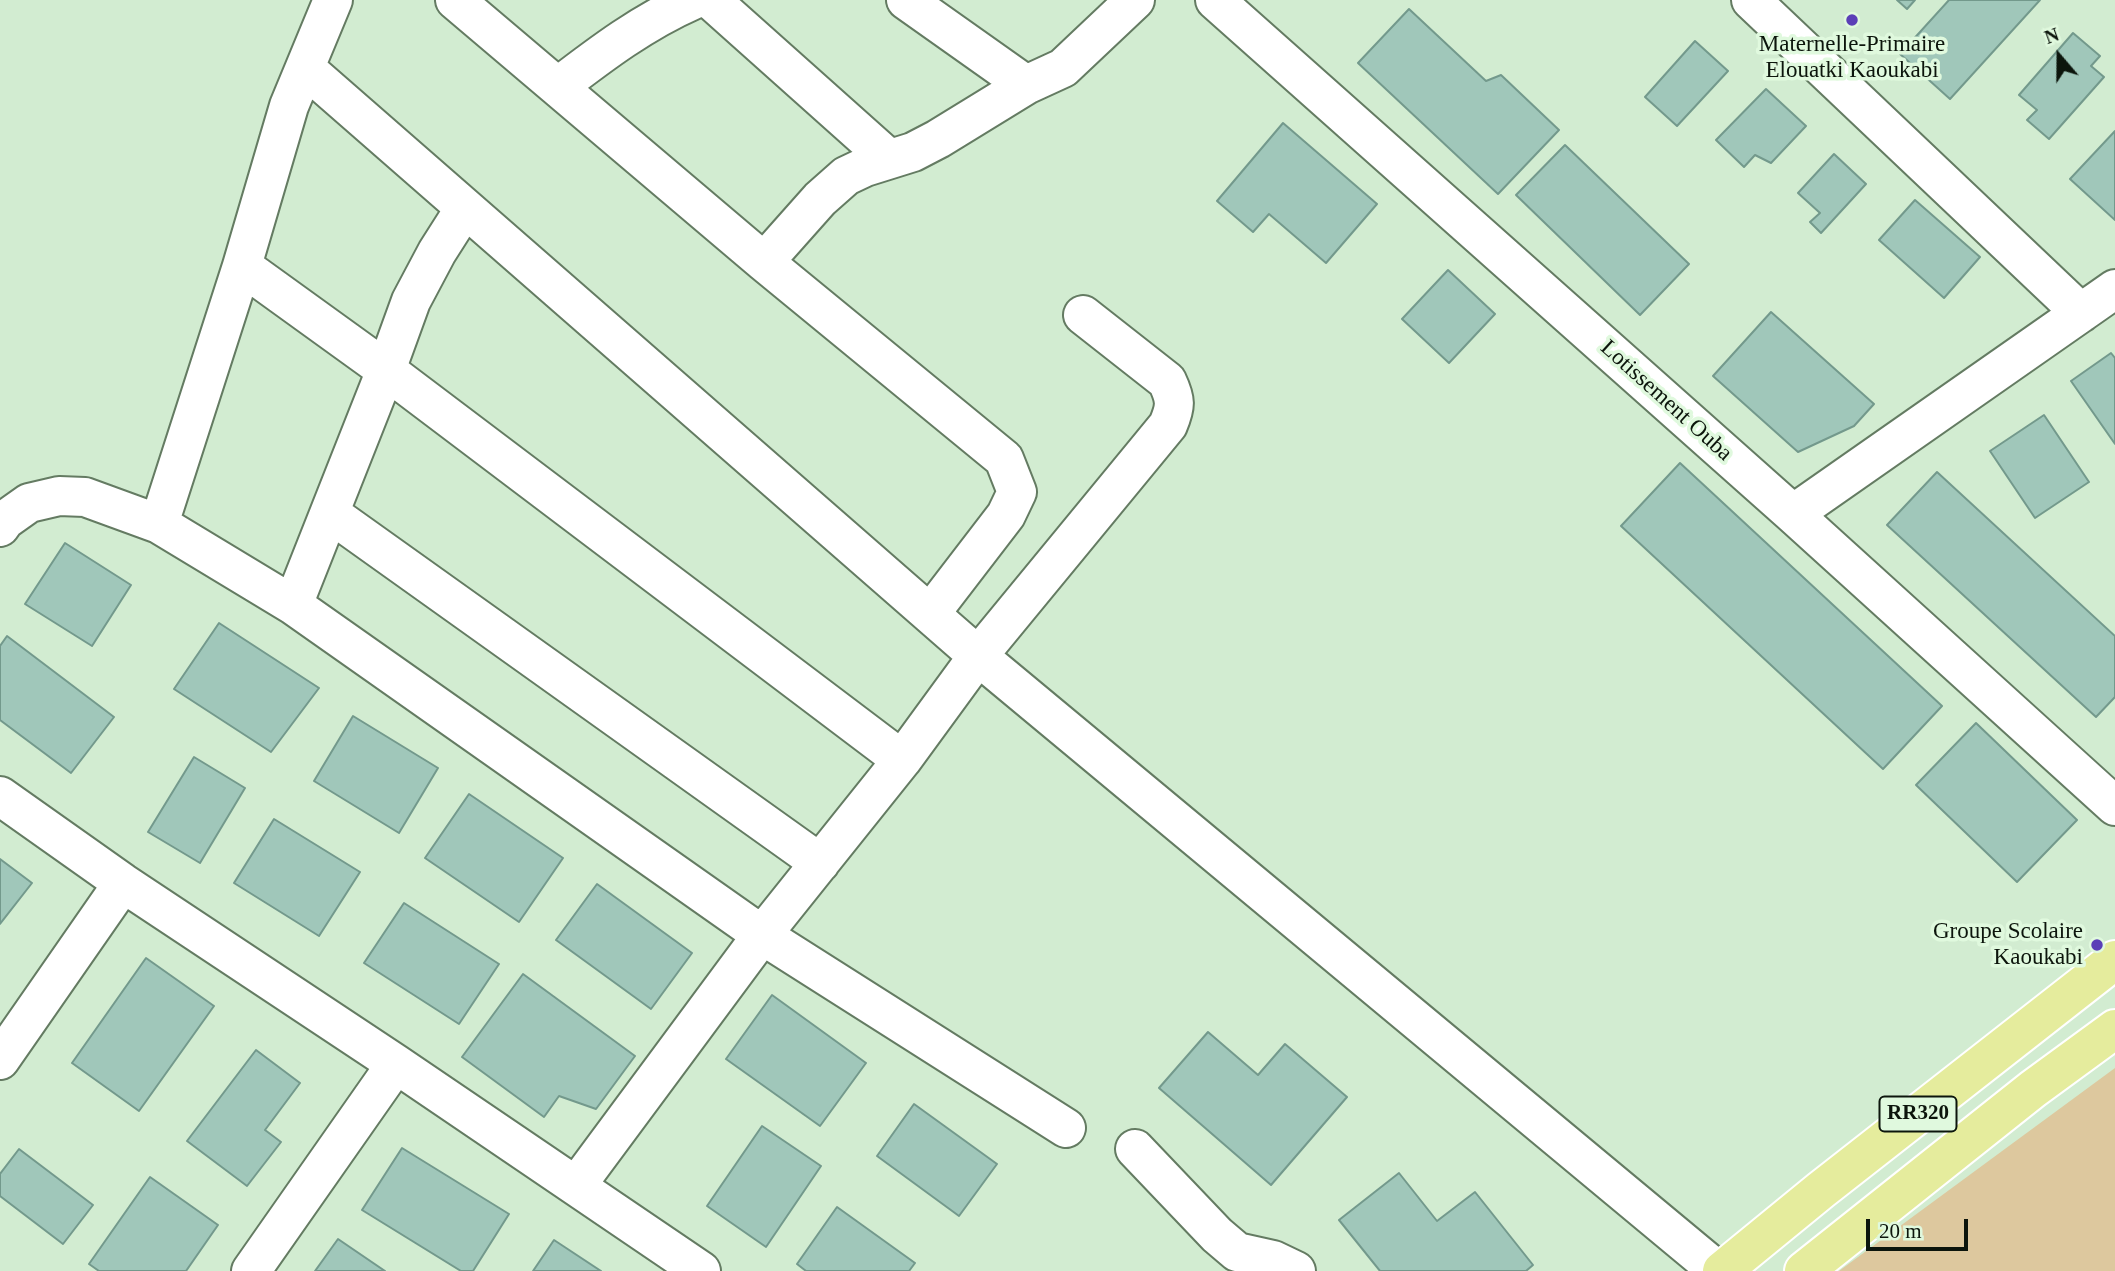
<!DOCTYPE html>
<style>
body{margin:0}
#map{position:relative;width:2115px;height:1271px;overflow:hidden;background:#d2ecd1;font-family:Georgia,serif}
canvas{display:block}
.north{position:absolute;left:2024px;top:21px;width:70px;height:70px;-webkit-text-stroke:5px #e0f9de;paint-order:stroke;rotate:340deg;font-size:19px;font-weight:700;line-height:28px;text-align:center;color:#0c150c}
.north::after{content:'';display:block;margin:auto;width:24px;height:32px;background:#0c150c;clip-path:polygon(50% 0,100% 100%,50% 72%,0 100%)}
.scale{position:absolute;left:1866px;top:1219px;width:102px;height:32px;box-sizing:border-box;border:4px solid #0c150c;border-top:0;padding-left:9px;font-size:21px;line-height:24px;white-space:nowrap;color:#0c150c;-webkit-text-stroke:5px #e0f9de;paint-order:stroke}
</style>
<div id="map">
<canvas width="2115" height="1271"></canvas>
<div class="north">N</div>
<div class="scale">20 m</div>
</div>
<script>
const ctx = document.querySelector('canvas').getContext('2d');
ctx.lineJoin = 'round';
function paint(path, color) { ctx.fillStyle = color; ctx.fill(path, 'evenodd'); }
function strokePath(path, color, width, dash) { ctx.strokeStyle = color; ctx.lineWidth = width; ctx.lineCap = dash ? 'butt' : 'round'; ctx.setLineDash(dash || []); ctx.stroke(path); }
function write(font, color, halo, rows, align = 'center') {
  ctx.font = font + ' Georgia,serif'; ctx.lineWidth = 7; ctx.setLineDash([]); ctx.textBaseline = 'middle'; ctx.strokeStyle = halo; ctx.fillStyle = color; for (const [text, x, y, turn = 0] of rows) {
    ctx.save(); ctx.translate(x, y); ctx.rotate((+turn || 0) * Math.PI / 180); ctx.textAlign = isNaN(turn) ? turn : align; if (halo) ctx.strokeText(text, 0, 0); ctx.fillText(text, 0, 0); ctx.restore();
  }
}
paint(new Path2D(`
 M2115,1068V1271H1839Z`), '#ddc89e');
const building = new Path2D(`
 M1897,0H1915L1907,9Z
 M1949,0H2040L1950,99L1900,54Z
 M1409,9L1486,81L1501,75L1559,130L1498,194L1358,63Z
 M2073,33L2100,56L2091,66L2104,77L2049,139L2027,120L2037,110L2019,95Z
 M1695,41L1728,71L1677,126L1645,97Z
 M1766,89L1806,126L1771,163L1755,155L1744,167L1716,140Z
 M1283,123L1377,204L1326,263L1269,214L1253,232L1217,201Z
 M2115,131V220L2070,179Z
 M1565,145L1689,264L1640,315L1516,195Z
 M1834,154L1866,184L1821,233L1810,222L1820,213L1798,193Z
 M1915,200L1980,257L1944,298L1879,240Z
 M1448,270L1495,314L1449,363L1402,319Z
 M1771,312L1874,404L1854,426L1798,452L1713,376Z
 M2111,353L2115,358V444L2071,381Z
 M2044,415L2089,482L2035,518L1990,451Z
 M1680,463L1942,706L1883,769L1621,526Z
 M1937,472L2115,636V697L2096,717L1887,525Z
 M65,543L131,585L92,646L25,604Z
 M219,623L319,688L271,752L174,689Z
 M7,636L114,717L71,773L0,720V646Z
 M353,716L438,768L399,833L314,781Z
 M1976,723L2077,820L2017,882L1916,785Z
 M194,757L245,788L200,863L148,832Z
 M469,794L563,858L519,922L425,858Z
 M274,819L360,872L319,936L234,883Z
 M0,859L32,883L0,924Z
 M597,884L692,953L651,1009L556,940Z
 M404,903L499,964L459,1024L364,963Z
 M146,958L214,1006L139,1111L72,1063Z
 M523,974L635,1056L596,1109L559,1096L544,1117L462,1057Z
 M772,995L866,1063L820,1126L726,1059Z
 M1208,1032L1258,1075L1285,1044L1347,1097L1271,1185L1159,1088Z
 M256,1050L300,1083L265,1130L281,1142L247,1186L187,1141Z
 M914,1104L997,1164L959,1216L877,1156Z
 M762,1126L821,1166L766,1247L707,1206Z
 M402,1148L509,1214L473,1271H461L362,1210Z
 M19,1149L93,1205L63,1244L0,1196V1174Z
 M1399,1173L1437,1221L1475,1192L1533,1265L1526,1271H1380L1339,1220Z
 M150,1177L218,1225L186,1271H99L89,1264Z
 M837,1207L915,1263L909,1271H806L797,1264Z
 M338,1239L385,1271H315Z
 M554,1240L601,1271H533Z`);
paint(building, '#a0c7ba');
strokePath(building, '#73998c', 2);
const minor = new Path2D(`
 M455,0L764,262L1004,459L1017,492L1006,515L930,614
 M711,0L889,159
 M906,0L1026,85
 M1215,0L1793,514L2115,806
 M1751,0L2081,313
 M305,68L978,656L1718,1271
 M559,86C602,53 643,22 693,0
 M764,262L820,199L846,176L865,167L913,152L938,139L1026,85L1063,68L1135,0
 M242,266L386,370L902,760
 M331,514L820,863
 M1793,514L2115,289
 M159,524L242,266L289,106L333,0
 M0,527L5,520L29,503L59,496L85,497L159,524L293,605L762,935L1066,1128
 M293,605L386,370L411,301L437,252L465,208
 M0,796L123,883L396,1064L701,1271
 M0,1060L123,883
 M1135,1149L1217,1235L1237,1252L1273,1260L1296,1271
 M576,1186L762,935L902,760L978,656L1168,425C1176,406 1176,400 1167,381L1083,315
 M251,1271L396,1064`);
const major = new Path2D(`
 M1722,1271L1821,1190L2115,960
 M1804,1271L2033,1089L2115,1029`);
strokePath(minor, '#647b62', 42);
strokePath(major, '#fff', 42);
strokePath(minor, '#fff', 38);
strokePath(major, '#e5ec9d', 38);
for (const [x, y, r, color] of [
 [1852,20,7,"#5b3fb7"],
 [2097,945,7,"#5b3fb7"]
]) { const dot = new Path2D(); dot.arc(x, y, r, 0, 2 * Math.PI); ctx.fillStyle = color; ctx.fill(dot); strokePath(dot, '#e0f9de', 2.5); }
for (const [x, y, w] of [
 [1918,1114,77]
]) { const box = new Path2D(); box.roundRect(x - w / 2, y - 17.5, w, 35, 5); ctx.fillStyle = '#e0f9de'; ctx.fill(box); strokePath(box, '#0c150c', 2); }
write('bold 21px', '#0c150c', null, [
 ["RR320",1918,1114]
]);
write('23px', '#0c150c', '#e0f9de', [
 ["Maternelle-Primaire",1852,45],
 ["Elouatki Kaoukabi",1852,71],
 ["Groupe Scolaire",2083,932,"right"],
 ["Kaoukabi",2083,958,"right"]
]);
write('23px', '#0c150c', '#e0f9de', [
 ["Lotissement Ouba",1666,401,42]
]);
</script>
